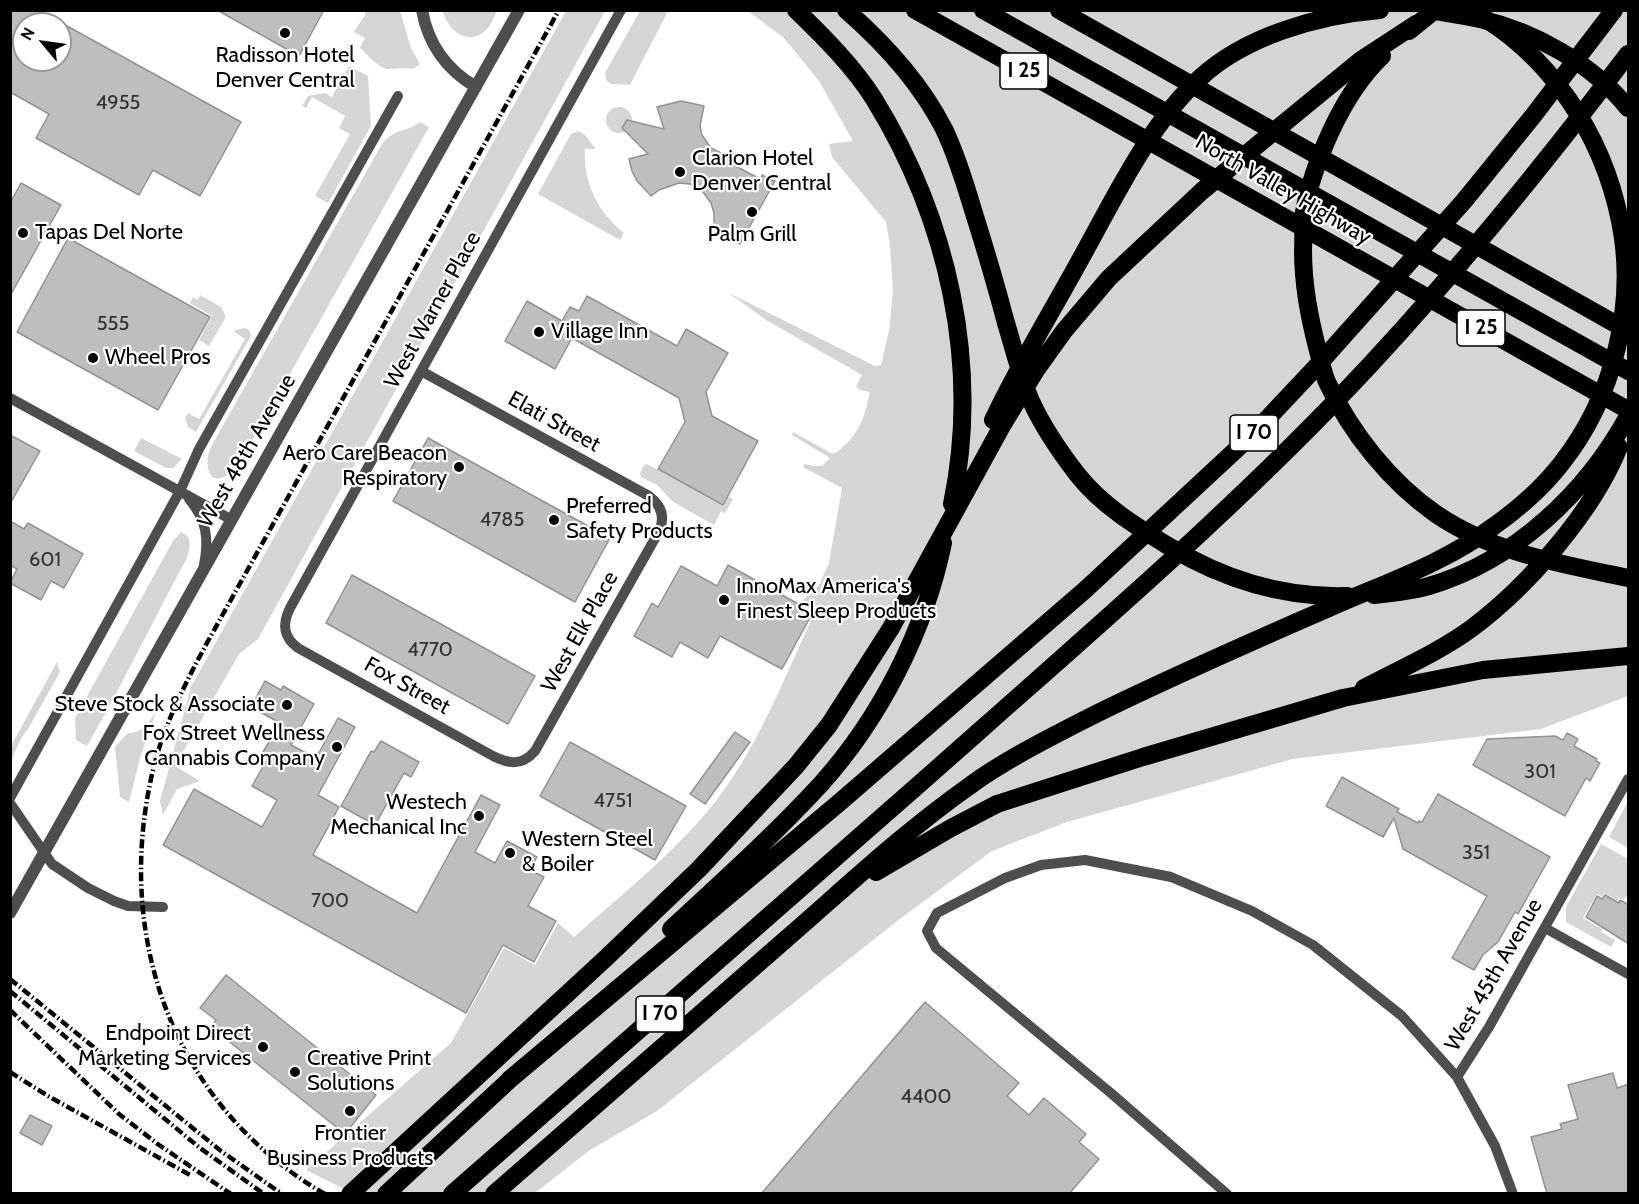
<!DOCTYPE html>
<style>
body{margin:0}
#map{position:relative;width:1639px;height:1204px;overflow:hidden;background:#fff;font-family:Cabin,sans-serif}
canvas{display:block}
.frame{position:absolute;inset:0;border:12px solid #000;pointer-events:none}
.north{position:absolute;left:12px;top:12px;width:60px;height:60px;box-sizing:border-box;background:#fff;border:2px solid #999;border-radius:50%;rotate:299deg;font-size:16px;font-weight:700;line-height:24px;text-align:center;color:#000}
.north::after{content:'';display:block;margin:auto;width:21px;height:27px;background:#000;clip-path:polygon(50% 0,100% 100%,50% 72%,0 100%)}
</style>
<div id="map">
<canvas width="1639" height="1204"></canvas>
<div class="frame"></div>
<div class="north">N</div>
</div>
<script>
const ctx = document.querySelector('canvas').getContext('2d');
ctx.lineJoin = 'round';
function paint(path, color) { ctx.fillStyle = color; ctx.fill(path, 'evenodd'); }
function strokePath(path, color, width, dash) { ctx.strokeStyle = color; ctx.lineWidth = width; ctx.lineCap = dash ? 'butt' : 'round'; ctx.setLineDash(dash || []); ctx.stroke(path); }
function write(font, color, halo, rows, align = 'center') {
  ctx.font = font + ' Cabin,sans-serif'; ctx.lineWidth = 4.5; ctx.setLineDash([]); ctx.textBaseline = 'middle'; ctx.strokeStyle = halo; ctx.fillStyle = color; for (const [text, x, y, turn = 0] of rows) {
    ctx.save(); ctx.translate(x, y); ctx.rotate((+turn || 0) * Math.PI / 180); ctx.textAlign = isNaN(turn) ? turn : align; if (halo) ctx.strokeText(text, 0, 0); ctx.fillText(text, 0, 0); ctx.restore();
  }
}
paint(new Path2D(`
 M365,11H400L411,48L420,64L413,69C404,67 396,69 388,69C378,68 367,54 360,48L365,38L354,32L365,15Z
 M443,11V10L497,11C494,16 492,23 488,28C470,48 448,32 443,11Z
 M566,11H605L258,639L239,654L175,766L200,781L177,789L163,815L160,801L191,687Z
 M640,11H668L630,85L611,84L606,80L605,73Z
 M748,11H1628V696L1541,729L1293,759L1067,822L992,851L901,918L657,1111L590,1150L535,1193H352L306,1170L451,1043L504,948L535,965L558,923L574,937C619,897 668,858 707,812C756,754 783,680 815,612L800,603L819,585L829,563L842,488L803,467L805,464L814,466H822L830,458L792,435L793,432L831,453H836C860,433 863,422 870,392L859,390L856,386L862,375L766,320L729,293L875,366L881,365L889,331L893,291L890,246L886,222L832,157L829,144L853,141L819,81L784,38Z
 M349,66L368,76L371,126L328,203L315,196L350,134L339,128L345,116L312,97L306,108L302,106L308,96L325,93L332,97Z
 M606 120a13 13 0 1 1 26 0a13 13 0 1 1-26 0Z
 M420,122L429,127L238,466C231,473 222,482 212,477C205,466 207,456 212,445L382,144C396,127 406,133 420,122Z
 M578,131L584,134L596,149H585C583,183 598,212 624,233L620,240L538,194L571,134Z
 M200,295L221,307L226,317L209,346L199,340L212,316L190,303L193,297L198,300Z
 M245,328L249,330L251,336L196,432L188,427L185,418L188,413L199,419L245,339L234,332L236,330Z
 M141,438L182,459L173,468H166L134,451Z
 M647,464L723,506L728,497L733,499L725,513L721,511L714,525L673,502L657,485L641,477L640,473L644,465Z
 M181,532C193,537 190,547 187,558C153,620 123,684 87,746L76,740L75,718L173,541Z
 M57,662L60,672L28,729C20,738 17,749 11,760V746Z
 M156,712L140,758L129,802L120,797L115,747L128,733C143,733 148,723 156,712Z
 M1628,801V848L1609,837Z
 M1601,844L1628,859V897L1626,896L1624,900L1619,898L1618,901L1604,893L1602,897L1597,894L1583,918L1602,929L1601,932L1615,940L1611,947L1566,922V907Z`), '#d5d5d5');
const building = new Path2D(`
 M10,10H38L241,122L200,196L153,170L139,195L36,138L49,114L10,92ZM24,24H60V60H24Z
 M217,10H324L299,56Z
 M681,101L704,106L700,126L702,135L711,148L725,155L732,156L730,163L760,179L762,175L775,181L740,244L714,229V213L711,203L700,188L690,184L679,183L659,190L651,196L637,181L632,171L629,159L648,154L622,128L627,120L664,129L657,107Z
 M21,183L61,205L10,296V203Z
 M68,238L210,317L158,410L17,332Z
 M587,296L677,346L686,329L728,353L706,392L712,416L758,441L723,505L658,469L685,422L679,398L572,338L555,369L505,341L527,301L562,321L570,307L579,311Z
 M10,435L40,451L10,504Z
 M428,438L610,538L575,602L393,501Z
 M10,521L24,529L28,523L83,554L64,588L51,581L41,600L10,583L17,569L10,565Z
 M728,565L813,612L782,669L720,636L708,658L680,642L672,657L634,636L652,603L658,607L681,566L717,586Z
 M352,575L535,676L508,724L326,623Z
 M265,681L281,690L283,686L314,704L291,745L316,758L338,718L355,727L318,795L339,807L313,855L417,913L481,795L500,805L475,852L495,863L507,841L537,857L530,870L544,877L528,906L556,921L534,962L503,945L466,1013L163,845L194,789L262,827L277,800L252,786L269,756L263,752L280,723L251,707Z
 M735,732L750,742L705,804L690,794Z
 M1567,733L1578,739L1574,746L1597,759L1596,761L1600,763L1590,781L1586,778L1565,816L1473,765L1487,739L1555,736L1563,740Z
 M381,741L419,762L411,777L404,773L375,825L341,806L371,751L374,752Z
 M570,742L686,806L655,860L540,796Z
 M1342,777L1399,809L1397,812L1418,823L1419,821L1422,822L1438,794L1550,857L1518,914L1515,912L1498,942L1483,955L1474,970L1452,958L1487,896L1403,849L1394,818L1383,837L1326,806Z
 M1605,895L1619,903L1620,900L1629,905V944L1586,917L1597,896L1602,899Z
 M226,975L376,1095L345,1134L211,1027L216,1020L200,1008Z
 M925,1002L1019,1083L1007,1096L1029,1115L1044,1098L1086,1134L1079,1142L1099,1159L1069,1194H761Z
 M1613,1073L1617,1088L1629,1084V1194H1547L1531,1137L1562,1129L1560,1124L1578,1119L1568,1085Z
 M30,1115L52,1126L42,1145L20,1133Z`);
paint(building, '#bebebe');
strokePath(building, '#929292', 1.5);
strokePath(new Path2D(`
 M421,371L649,496C662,506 666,518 658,533L535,751C522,766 509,764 493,756L298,648C283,637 282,624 290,608L621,10
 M10,398L232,520
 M189,499C207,520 209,539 204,565
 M10,798L180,491L199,449L398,96
 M10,803L52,864L88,888L114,901L128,906L163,907
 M1545,928L1628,974
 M1227,1194L1112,1094L936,948L927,931L937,913L1005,878L1041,865L1085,860L1171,877L1252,911L1313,945L1402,1016L1457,1077
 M1513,1194L1495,1146L1457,1077L1489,1027L1628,779`), '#4e4e4e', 10);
strokePath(new Path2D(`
 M422,10C428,44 447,70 476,87
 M10,913L519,10`), '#4e4e4e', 12);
strokePath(new Path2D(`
 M796,10C823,36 854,67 874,99C948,219 981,365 952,504
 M846,10C885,44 920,82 944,129C956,154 965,183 973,210C985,248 996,285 1006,323C1014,349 1020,376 1031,401C1043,427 1060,452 1077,474C1101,505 1137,527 1170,547C1223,579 1284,598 1347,596
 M915,10L1628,410
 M983,10L1628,371
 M1059,10L1628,331
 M1429,10C1446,13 1463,15 1480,19C1536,32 1592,64 1628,108
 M1409,31L1435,10
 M1382,56C1360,77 1344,103 1331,131C1319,157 1309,184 1304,212C1302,224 1304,237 1303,249C1303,285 1309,316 1318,351C1321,361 1323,373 1327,382C1351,433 1390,482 1436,514C1493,553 1562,564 1628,578
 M993,420C1019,365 1051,313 1080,260C1113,201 1149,124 1200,78C1245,36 1319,15 1380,10
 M1374,595C1392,593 1411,591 1429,586C1514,561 1586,493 1628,416
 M1364,688C1398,670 1441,651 1472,628C1528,586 1593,512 1619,447
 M876,872L951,828L997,804L1143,757L1343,698L1483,670L1628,656
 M671,929C722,882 774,835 821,784C881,717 925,630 943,543
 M509,1080L840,802L1085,590L1253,434L1316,367L1464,201L1533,116L1614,10
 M350,1194L606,958L699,869L796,766L829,725L891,628L1003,424L1036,370L1064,331L1109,278L1202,191L1255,147L1361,60L1416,24
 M386,1194L517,1073
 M452,1194C630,1039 808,883 985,726C1117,609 1250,494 1370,365C1462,266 1547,161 1628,54
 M494,1194C591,1109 688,1025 785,940C845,888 903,833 968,787C1003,761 1049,738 1088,718C1170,677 1254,641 1338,604C1391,581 1448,561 1494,526C1518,509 1543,487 1561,464C1614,397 1637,304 1620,221C1603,135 1549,52 1470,10`), '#000', 18);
strokePath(new Path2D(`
 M10,979L221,1151L282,1194
 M10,991L200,1148L264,1194
 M10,1010L119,1114L159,1145L231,1194
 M10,1072L48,1096L190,1175
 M325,1194C174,1107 113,938 153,770C164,724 186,682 208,641L559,10`), '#000', 4.5, [9, 3, 1.5, 3]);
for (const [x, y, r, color] of [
 [285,33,6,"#000"],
 [680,172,6,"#000"],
 [752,212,6,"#000"],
 [23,233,6,"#000"],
 [539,332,6,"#000"],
 [93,358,6,"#000"],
 [459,467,6,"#000"],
 [554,520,6,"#000"],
 [724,600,6,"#000"],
 [287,705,6,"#000"],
 [337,747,6,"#000"],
 [479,816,6,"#000"],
 [510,853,6,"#000"],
 [263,1047,6,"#000"],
 [295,1072,6,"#000"],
 [350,1111,6,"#000"]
]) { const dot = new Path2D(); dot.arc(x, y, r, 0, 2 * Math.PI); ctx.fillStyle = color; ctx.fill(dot); strokePath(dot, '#fff', 2); }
write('20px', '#303030', null, [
 ["4955",118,103],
 ["555",113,324],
 ["4785",502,520],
 ["601",45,560],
 ["4770",430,650],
 ["301",1540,772],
 ["4751",613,801],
 ["351",1476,853],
 ["700",330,901],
 ["4400",926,1097]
]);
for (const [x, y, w] of [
 [1024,71,48],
 [1481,328,48],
 [1254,433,48],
 [660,1014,48]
]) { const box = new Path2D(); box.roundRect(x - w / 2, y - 18, w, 36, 4.5); ctx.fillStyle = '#fff'; ctx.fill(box); strokePath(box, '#000', 1.5); }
write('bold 21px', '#000', null, [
 ["I 25",1024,71],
 ["I 25",1481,328],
 ["I 70",1254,433],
 ["I 70",660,1014]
]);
write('22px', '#000', '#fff', [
 ["Radisson Hotel",285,56,"center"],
 ["Denver Central",285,81,"center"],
 ["Clarion Hotel",692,159],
 ["Denver Central",692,184],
 ["Tapas Del Norte",35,233],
 ["Palm Grill",752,235,"center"],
 ["Village Inn",551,332],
 ["Wheel Pros",105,358],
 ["Aero Care Beacon",447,454,"right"],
 ["Respiratory",447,479,"right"],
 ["Preferred",566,507],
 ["Safety Products",566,532],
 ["InnoMax America's",736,587],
 ["Finest Sleep Products",736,612],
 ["Steve Stock & Associate",275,705,"right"],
 ["Fox Street Wellness",325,734,"right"],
 ["Cannabis Company",325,759,"right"],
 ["Westech",467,803,"right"],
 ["Mechanical Inc",467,828,"right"],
 ["Western Steel",522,840],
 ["& Boiler",522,865],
 ["Endpoint Direct",251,1034,"right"],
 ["Marketing Services",251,1059,"right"],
 ["Creative Print",307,1059],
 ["Solutions",307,1084],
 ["Frontier",350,1134,"center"],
 ["Business Products",350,1159,"center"]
], 'left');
write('22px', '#000', '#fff', [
 ["North Valley Highway",1283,190,30],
 ["West Warner Place",433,310,-61],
 ["Elati Street",554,422,29],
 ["West 48th Avenue",247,451,-60],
 ["West Elk Place",580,632,-61],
 ["Fox Street",407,686,29],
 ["West 45th Avenue",1494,975,-60]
]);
</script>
